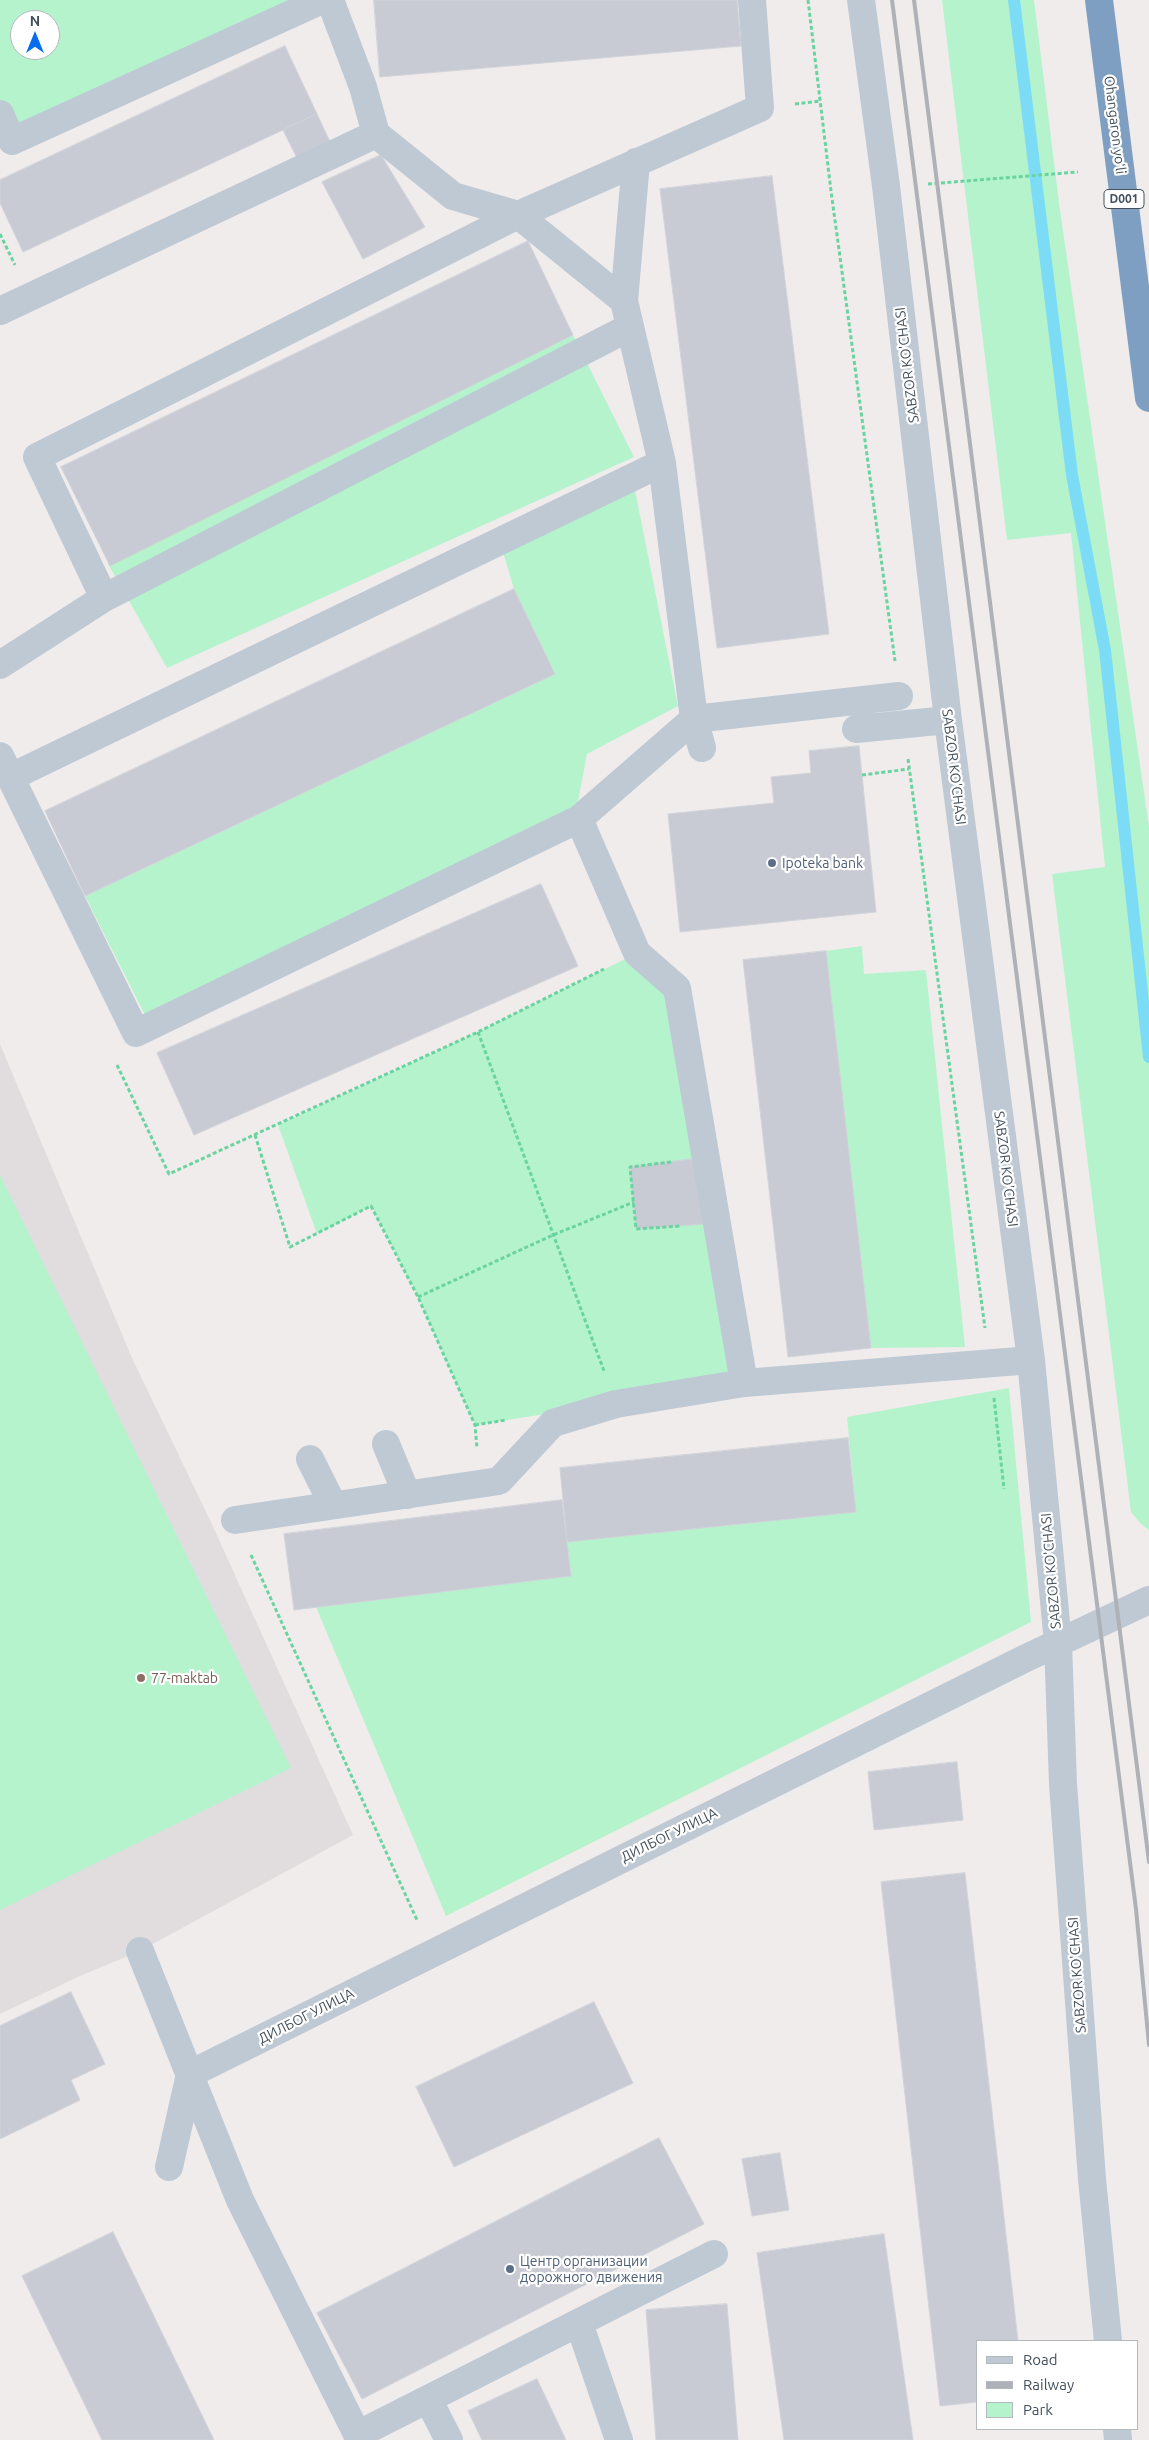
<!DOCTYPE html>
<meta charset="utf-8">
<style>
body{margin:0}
#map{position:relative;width:1149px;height:2440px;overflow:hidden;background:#f0ecec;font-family:Ubuntu,sans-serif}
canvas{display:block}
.legend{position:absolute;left:976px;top:2340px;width:162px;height:90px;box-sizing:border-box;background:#fff;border:1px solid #b4b9be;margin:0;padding:6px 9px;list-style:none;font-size:15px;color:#43505c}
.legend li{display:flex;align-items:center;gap:10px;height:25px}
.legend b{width:25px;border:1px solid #b4b9be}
.north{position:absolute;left:10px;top:10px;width:50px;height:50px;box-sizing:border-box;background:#fff;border:1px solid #b4b9be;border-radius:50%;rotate:0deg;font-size:14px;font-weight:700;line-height:20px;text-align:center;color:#43505c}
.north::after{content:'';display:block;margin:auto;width:18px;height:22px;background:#066cf0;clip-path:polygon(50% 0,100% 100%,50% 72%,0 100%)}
</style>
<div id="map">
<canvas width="1149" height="2440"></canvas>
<ul class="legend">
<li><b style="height:6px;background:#bec9d4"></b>Road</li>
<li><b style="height:6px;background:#aeb2b8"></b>Railway</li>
<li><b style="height:14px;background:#b5f3cd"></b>Park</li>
</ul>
<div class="north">N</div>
</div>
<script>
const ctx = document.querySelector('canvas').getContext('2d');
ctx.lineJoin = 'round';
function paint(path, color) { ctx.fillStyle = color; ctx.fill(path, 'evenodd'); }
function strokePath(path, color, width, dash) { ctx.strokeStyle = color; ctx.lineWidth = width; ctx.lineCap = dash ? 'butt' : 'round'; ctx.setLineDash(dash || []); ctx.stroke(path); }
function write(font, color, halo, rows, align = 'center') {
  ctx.font = font + ' Ubuntu,sans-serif'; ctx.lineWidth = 4.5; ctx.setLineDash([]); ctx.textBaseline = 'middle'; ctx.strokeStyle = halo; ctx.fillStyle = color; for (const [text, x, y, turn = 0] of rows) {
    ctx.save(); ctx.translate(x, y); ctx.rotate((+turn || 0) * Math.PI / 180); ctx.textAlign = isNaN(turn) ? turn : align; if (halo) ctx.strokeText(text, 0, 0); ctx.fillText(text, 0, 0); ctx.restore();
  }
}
paint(new Path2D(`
 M0,1044L132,1358L210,1520L353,1835L140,1951L80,1976L0,2014Z`), '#e1ddde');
paint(new Path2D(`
 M0,0H322L12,141L0,114ZM20,20H50V50H20Z
 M942,0H1034L1059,203L1149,827V1530L1141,1524L1131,1512L1052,874L1105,867L1071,533L1007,540Z
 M573,335L634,457L167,668L107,562Z
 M634,485L678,706L587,754L576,812L146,1017L85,896L555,674L514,589L503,552Z
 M862,946L864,974L926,970L965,1347L871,1348L826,951Z
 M637,953L677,988L744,1383L475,1425L418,1297L371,1206L317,1234L278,1125L478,1032Z
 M0,1175L291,1768L0,1910Z
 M1009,1388L1031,1622L446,1916L316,1607L571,1576L567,1542L856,1512L847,1417Z`), '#b5f3cd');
strokePath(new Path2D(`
 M1014,0L1072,475L1105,650L1149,1057`), '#7ddcf5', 12);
const building = new Path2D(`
 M374,0H737L741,46L380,77Z
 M285,46L317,114L23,252L0,203V180Z
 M317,114L332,146L299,162L283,130Z
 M381,155L425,227L363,259L322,182Z
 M772,176L829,634L717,648L660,189Z
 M528,241L573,335L110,566L61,467Z
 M514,589L555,674L85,896L45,811Z
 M859,746L876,912L680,932L668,814L774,803L771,777L811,773L809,751Z
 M541,884L578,966L194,1135L157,1053Z
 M826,951L871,1348L788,1357L743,960Z
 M694,1159L705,1224L636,1229L630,1167Z
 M848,1438L856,1512L567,1542L560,1468Z
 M562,1500L571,1576L294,1610L284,1534Z
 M957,1762L963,1820L874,1830L868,1772Z
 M965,1873L1018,2341H978V2402L940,2406L881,1882Z
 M71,1992L105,2064L71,2080L80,2100L0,2139V2026Z
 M594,2002L633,2083L454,2167L416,2087Z
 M659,2138L704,2224L362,2399L317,2313Z
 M780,2153L789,2210L752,2216L742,2159Z
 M113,2232L214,2440H102L22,2276Z
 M884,2234L913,2440H784L757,2253Z
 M727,2304L738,2440H656L646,2310Z
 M537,2379L566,2440H482L468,2411Z`);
paint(building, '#c8cbd3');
strokePath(building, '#d0d3d9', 1);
strokePath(new Path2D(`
 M808,0L831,191L895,661
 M795,104L821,101
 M928,184L1078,172
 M0,234L15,265
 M908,759L985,1328
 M862,775L909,769
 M478,1032L604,1371
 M117,1065L169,1174L478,1032L604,969
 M255,1135L290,1247L371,1206L418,1297L475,1425L477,1448
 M671,1162L630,1167L636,1229L681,1226
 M418,1297L553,1235L634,1202
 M994,1398L1004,1489
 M475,1425L506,1420
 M251,1555L417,1920`), '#6ad4a0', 3, [4, 2.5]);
strokePath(new Path2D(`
 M330,0L363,87L376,134L453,196L518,215L624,301
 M861,0L886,186L948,720L1031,1360L1058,1643L1063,1784L1092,2179L1108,2341
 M0,114L12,141L322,0
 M636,162L624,301L662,463L694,719L899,696
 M0,311L376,134
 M630,327L104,598L37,457L518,215L760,108L752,0
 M0,665L104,598
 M856,729L948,720
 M0,756L136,1033L579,819L694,719L702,748
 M11,777L662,463
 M579,819L637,953L677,988L744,1383L1031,1360
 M386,1444L407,1495
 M310,1459L333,1505
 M235,1520L499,1481L553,1423L616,1404L744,1383
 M140,1951L240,2200L360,2440
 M190,2074L1024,1659L1149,1600
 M169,2167L190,2074
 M579,2323L619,2440
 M428,2399L449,2440
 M1117,2429L1118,2440
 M357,2435L714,2254`), '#bec9d4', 28);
strokePath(new Path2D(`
 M1099,0L1149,398`), '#7f9fc2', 28);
strokePath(new Path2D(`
 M892,0L1136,1909L1149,2045
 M914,0L1149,1862`), '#aeb2b8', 4);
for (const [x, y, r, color] of [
 [772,863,5,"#5c6f8a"],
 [141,1678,5,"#8d6e63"],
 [510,2269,5,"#5c6f8a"]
]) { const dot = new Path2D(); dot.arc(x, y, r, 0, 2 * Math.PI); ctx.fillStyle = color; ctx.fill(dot); strokePath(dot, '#fff', 2); }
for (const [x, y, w] of [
 [1124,199,40]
]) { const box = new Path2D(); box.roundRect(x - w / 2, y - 9.5, w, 19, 4); ctx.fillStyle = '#fff'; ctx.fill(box); strokePath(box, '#43505c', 1); }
write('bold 12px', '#43505c', null, [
 ["D001",1124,199]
]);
write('14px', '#43505c', '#fff', [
 ["Ohangaron yoʻli",1115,125,83],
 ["SABZOR KO'CHASI",907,365,-97],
 ["SABZOR KO'CHASI",954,767,83],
 ["SABZOR KO'CHASI",1006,1169,83],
 ["SABZOR KO'CHASI",1051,1571,-95],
 ["ДИЛБОГ УЛИЦА",669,1835,-26],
 ["SABZOR KO'CHASI",1077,1975,-94],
 ["ДИЛБОГ УЛИЦА",306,2016,-27]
]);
write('14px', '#4e5e75', '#fff', [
 ["Ipoteka bank",782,863],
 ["Центр организации",520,2261],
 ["дорожного движения",520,2277]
], 'left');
write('14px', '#785e54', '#fff', [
 ["77-maktab",151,1678]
], 'left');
</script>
